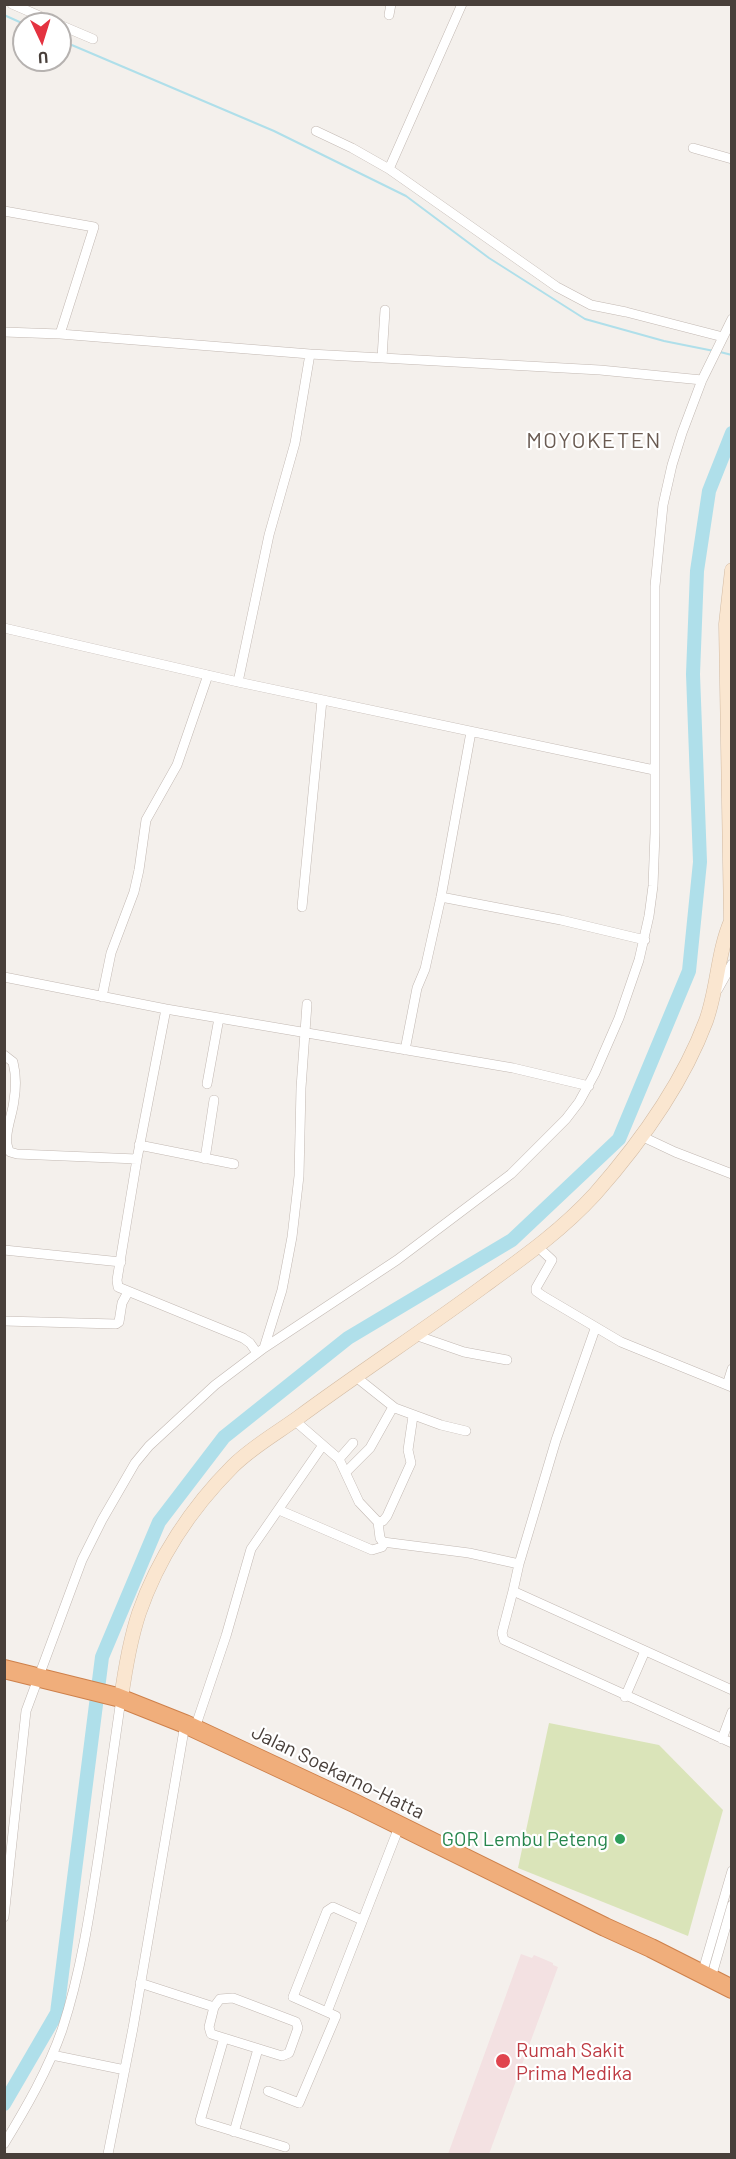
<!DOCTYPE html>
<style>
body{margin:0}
#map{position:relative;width:736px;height:2159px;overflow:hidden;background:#f4f0ec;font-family:Barlow,sans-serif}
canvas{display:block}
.frame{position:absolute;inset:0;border:6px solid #483f3a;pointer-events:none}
.north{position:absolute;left:12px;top:12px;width:60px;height:60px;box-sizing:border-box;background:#fff;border:2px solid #b6b2b0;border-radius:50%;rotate:176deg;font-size:16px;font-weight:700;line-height:24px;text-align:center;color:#483f3a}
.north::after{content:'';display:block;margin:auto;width:21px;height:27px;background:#e43240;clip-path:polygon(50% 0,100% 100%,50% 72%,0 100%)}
</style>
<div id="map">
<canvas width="736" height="2159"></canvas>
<div class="frame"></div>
<div class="north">U</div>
</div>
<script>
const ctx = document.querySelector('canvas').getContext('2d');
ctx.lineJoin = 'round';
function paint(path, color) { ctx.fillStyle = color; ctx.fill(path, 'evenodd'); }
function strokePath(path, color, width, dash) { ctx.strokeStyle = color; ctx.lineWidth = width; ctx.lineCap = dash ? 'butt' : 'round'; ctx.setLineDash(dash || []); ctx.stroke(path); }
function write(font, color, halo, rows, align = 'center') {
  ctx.font = font + ' Barlow,sans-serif'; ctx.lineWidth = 4.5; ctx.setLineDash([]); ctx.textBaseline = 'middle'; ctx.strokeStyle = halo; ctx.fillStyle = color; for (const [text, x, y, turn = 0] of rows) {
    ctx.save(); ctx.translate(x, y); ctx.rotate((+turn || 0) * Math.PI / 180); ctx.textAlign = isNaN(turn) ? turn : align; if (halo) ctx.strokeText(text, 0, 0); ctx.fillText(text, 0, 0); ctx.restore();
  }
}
paint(new Path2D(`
 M521,1954L532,1958L534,1955L553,1963V1965L558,1967L489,2154H448Z`), '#f3e1e2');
paint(new Path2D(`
 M549,1723L659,1745L723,1810L688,1936L518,1868Z`), '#dae4b9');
strokePath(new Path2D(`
 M4,15L24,24
 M60,40L274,131L406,196L489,258L585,319L664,341L714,351
 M720,352L732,355`), '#afdfea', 2);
strokePath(new Path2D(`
 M4,2104L57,2013L102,1657L159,1522L224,1437L348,1338L512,1240L619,1139L689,971L700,862L693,674L697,571L709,491L732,433`), '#afdfea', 14);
const street = new Path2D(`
 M12,4L58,24
 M389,15L391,4
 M60,25L93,39
 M316,131L352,148L389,169L557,287L591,305L626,312L723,337
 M693,148L732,159
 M389,169L462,4
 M4,211L94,227L60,334
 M4,332L60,334L310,354L600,370L702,380
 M382,358L385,310
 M4,628L238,682L654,770
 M238,682L269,535L295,443L310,354
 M441,897L561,920L645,940
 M302,907L322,700
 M4,977L166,1009L513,1068L589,1086
 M718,989L732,964
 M102,997L111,953L134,892L139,870L146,820L177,765L208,675
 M405,1050L417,988L425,969L441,897L471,732
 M4,1055L13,1062C16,1074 16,1088 14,1100C13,1115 1,1139 10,1152L17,1154L137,1159L166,1009
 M207,1084L219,1018
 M641,1136L675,1152L732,1174
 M139,1145L234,1164
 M137,1159L117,1280L118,1287L243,1338L250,1343L257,1353
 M205,1159L214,1100
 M538,1247L552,1260L536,1288V1291L543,1296L621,1342L732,1387
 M4,1250L121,1262
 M4,1321L116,1324L119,1322L122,1303L128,1292
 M415,1335L464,1352L507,1360
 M264,1348L282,1290L292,1237L299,1176L301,1088L307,1004
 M356,1377L395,1408L441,1425L466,1431
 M727,1385L732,1369
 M294,1420L339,1459L359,1502L378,1522L380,1538L383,1542L469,1553L519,1564L513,1591L732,1690
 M339,1459L353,1443
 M346,1472L370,1448L393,1407
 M279,1510L372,1550L382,1547L385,1542
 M378,1522L383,1521L387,1516L411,1463L408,1450L413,1416
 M519,1564L556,1440L595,1329
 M513,1591L502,1633L504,1640L732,1743
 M625,1697L645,1651
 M195,1728L226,1636L251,1549L323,1445
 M722,1739L732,1712
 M4,1917L26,1711L82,1560L102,1520L135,1463L149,1446L215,1385L264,1348L397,1260L511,1174L566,1119L579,1102L595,1073L619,1018L639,960L649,916L653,886L655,833V586L663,505L672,465L682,433L702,380L732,319
 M702,1974L732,1871
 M711,1978L732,1905
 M140,1983L214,2007L220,1999L233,1998L296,2022L298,2028L289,2053L282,2056L211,2034L209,2027L214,2007
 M327,2012L399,1827
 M224,2038L200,2121L285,2147
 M52,2055L125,2070
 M268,2091L299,2103L336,2016L293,1997L327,1911L333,1907L362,1920
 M234,2132L258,2049
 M4,2144C26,2108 48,2070 62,2030C81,1972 90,1912 99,1852C106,1801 114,1750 121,1699
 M108,2154L133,2028L185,1724`);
const secondary = new Path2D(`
 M121,1699C125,1670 130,1640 139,1613C158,1558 192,1507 233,1466C252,1447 277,1433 299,1417C360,1372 423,1331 484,1286C524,1257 562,1230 595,1194C640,1143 682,1085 706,1021C718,988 717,954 731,921L726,624L732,570`);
const highway = new Path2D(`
 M4,1669L117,1697L185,1724L354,1803L605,1927L651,1948L732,1989`);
strokePath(street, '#c2b8b2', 10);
strokePath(secondary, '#d2baa2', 15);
strokePath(highway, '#ce804b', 20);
strokePath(street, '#fff', 9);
strokePath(secondary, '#fae6d0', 14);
strokePath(highway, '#f0ae7b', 18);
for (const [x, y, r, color] of [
 [620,1839,6,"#2e9e5b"],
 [503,2061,8,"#e0444e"]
]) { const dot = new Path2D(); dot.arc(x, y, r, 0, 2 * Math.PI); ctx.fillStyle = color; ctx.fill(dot); strokePath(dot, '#fff', 2); }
write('20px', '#483f3a', '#fff', [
 ["Jalan Soekarno-Hatta",338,1772,26]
]);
write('20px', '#27864d', '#fff', [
 ["GOR Lembu Peteng",608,1839]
], 'right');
write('20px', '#be3a42', '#fff', [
 ["Rumah Sakit",516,2050],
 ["Prima Medika",516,2073]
], 'left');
ctx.letterSpacing = '1.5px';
write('22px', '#6a5b52', '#fff', [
 ["MOYOKETEN",594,441]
]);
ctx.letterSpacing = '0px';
</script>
